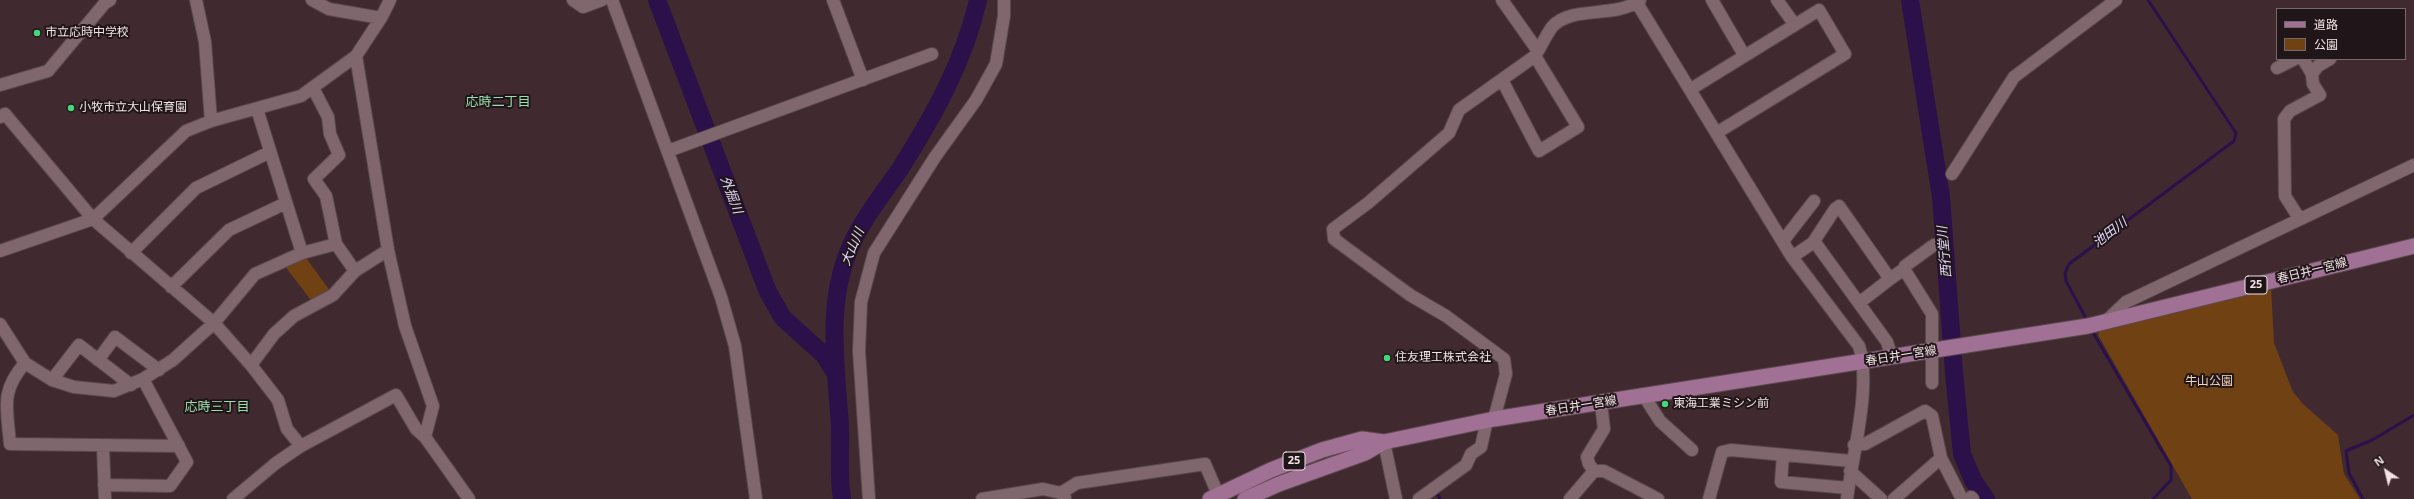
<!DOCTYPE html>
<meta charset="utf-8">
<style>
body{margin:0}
#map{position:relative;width:2414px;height:499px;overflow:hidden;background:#402a30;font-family:"Noto Sans","Noto Sans JP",sans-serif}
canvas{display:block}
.legend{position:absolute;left:2276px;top:8px;width:130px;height:52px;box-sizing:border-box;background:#201619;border:1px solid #74686b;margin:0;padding:5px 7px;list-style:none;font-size:12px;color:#f1e2e5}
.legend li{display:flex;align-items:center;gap:8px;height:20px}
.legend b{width:20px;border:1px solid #74686b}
.north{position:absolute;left:2366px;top:451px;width:40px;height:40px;-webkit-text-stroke:3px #201619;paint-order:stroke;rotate:325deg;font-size:11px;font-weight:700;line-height:16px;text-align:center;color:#f1e2e5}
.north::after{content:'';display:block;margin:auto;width:14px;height:18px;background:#f1e2e5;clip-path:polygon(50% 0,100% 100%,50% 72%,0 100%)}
</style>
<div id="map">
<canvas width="2414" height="499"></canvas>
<ul class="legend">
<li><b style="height:5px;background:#a07095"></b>道路</li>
<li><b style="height:11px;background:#704112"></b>公園</li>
</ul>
<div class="north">N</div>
</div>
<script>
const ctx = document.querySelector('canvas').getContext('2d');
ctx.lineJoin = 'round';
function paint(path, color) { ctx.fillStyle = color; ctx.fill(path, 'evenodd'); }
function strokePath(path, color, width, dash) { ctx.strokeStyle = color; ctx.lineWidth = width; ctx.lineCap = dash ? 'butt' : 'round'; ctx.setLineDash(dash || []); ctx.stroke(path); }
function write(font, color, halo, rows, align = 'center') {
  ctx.font = font + ' "Noto Sans","Noto Sans JP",sans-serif'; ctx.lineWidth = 4; ctx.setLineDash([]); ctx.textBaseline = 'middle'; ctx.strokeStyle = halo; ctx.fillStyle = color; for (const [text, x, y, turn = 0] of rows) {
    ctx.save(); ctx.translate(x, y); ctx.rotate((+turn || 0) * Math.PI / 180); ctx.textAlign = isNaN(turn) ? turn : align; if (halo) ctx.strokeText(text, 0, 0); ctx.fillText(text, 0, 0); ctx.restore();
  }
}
paint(new Path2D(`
 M306,258L331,292L313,303L285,266Z
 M2271,287L2274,343L2293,392L2303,404L2338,435L2344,474L2360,499H2192L2098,335L2099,331Z`), '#704112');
strokePath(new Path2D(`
 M2088,322L2066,281L2065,273L2069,264L2234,141L2236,133L2148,0
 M2091,329L2171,466V480L2153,499
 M1436,491L1440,499
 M2363,499L2349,473L2346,451L2374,439L2414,415`), '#2b104a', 3);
strokePath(new Path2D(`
 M657,0L768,292L783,318L824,355L834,371
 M1910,0L1941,197L1954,372L1962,454L1973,480L1986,499
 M842,499C838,475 841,451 840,427C836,362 824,298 855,237C867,213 885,191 900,169C934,115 964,62 978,0`), '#2b104a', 18);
const minor = new Path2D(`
 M196,0L205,42L211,121
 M312,0L329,9L381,18
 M573,0L583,7L602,0
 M612,0L721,297L735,346L756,499
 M833,0L863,80
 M1712,0L1744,55
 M1777,0L1795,25
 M1637,3L1792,257L1859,346C1872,386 1852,456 1847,499
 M1538,51C1542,44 1547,34 1552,27C1571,5 1615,19 1640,0
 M356,56L388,250L405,326L433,406L425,437L469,499
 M2303,59L2312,74
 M2277,68L2295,59
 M1502,80L1539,151L1578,127L1535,56
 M0,85L48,71L105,3L110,0
 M313,88L328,117L330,134L339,155L314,179L326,196L336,244L355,271
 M1691,89L1819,10L1845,54L1718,132
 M257,109L302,253
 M0,117L5,114L93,219L214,323L251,365L278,400L287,429L301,446L276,463L233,499
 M668,151L932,54
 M1952,174L2014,77L2116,0
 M2299,218L2285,196L2284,119L2290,111L2320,95L2313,84L2312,74L2318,66L2330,59
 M1783,241L1814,201
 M0,251L93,219L186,131L211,121L301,96L356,56L381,18L390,0
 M131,253L196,188L270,152
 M1792,257L1814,242
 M1904,269L1905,266L1934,245
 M171,287L229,230L286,203
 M1859,303L1890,279
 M2105,322L2126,302L2414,165
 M0,324L25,363L52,380L74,387L114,391L143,379L173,360L214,323L255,274L302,253L336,244
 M1892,358L1887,342L1814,241L1835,209L1839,206L1890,279L1904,269L1932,314V383
 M98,360L115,337L159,370
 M25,363C0,392 7,407 10,444L179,446
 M251,365L274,334L294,316L333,295L355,271L388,250
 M52,380L79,345L131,385
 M1644,396L1660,421L1692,450
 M1601,403L1604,429L1587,457L1589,464L1594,471H1604L1658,499
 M1494,419L1506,374L1504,359L1446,316L1410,295L1334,239L1333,229L1368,203L1449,133L1459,110L1535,56L1538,51L1502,0
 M1384,442L1396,499
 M1854,445L1865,444L1925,411L1932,416L1941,458L1962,499
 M103,446L105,499
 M301,446L396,395L416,429L425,437
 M1783,455L1781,482L1848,488
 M1850,471L1881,499
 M104,485L170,486L187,462L143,379
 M1061,493L1077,483L1205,464L1220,499
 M1971,497L1973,499
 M869,499L859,351L861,302L874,253L935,157L976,100L996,64L1004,16V0
 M982,499L1043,489L1061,493L1065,498
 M1419,499L1466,465L1471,454L1481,447L1487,420
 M1570,499L1594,471
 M1709,499L1722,452L1731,450L1851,461
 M1894,499L1941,458`);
const major = new Path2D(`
 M1210,499L1271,470L1322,450L1362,439L1384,442
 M1245,499L1279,484L1365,453L1384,442L1494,419L2088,326L2414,246`);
strokePath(minor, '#5b484d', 14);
strokePath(major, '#5b484d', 17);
strokePath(minor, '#80676e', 12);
strokePath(major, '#a07095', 15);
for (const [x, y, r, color] of [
 [37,33,4,"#44d77b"],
 [71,108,4,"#44d77b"],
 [1387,358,4,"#44d77b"],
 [1665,404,4,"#44d77b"]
]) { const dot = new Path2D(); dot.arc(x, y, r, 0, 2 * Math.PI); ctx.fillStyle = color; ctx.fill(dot); strokePath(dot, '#201619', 1.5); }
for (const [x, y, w] of [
 [2256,285,22],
 [1294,461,22]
]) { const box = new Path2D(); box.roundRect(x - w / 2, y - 9, w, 18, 3); ctx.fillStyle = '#201619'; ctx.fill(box); strokePath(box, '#f1e2e5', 1); }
write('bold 11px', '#f1e2e5', null, [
 ["25",2256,285],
 ["25",1294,461]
]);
write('12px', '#f1e2e5', '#201619', [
 ["市立応時中学校",45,33],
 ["小牧市立大山保育園",79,108],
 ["住友理工株式会社",1395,358],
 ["東海工業ミシン前",1673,404]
], 'left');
write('12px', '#f1e2e5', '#201619', [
 ["春日井一宮線",2312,271,-14],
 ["春日井一宮線",1901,356,-9],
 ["春日井一宮線",1581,406,-9]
]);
write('12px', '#f6d5b9', '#201619', [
 ["牛山公園",2209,382]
]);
write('13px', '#99deab', '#201619', [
 ["応時二丁目",498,102],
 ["応時三丁目",217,407]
]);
write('italic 13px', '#e3d7fc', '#201619', [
 ["外掘川",731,195,69],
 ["池田川",2110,233,-37],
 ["大山川",853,247,-67],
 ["西行堂川",1945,252,-95]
]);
</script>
